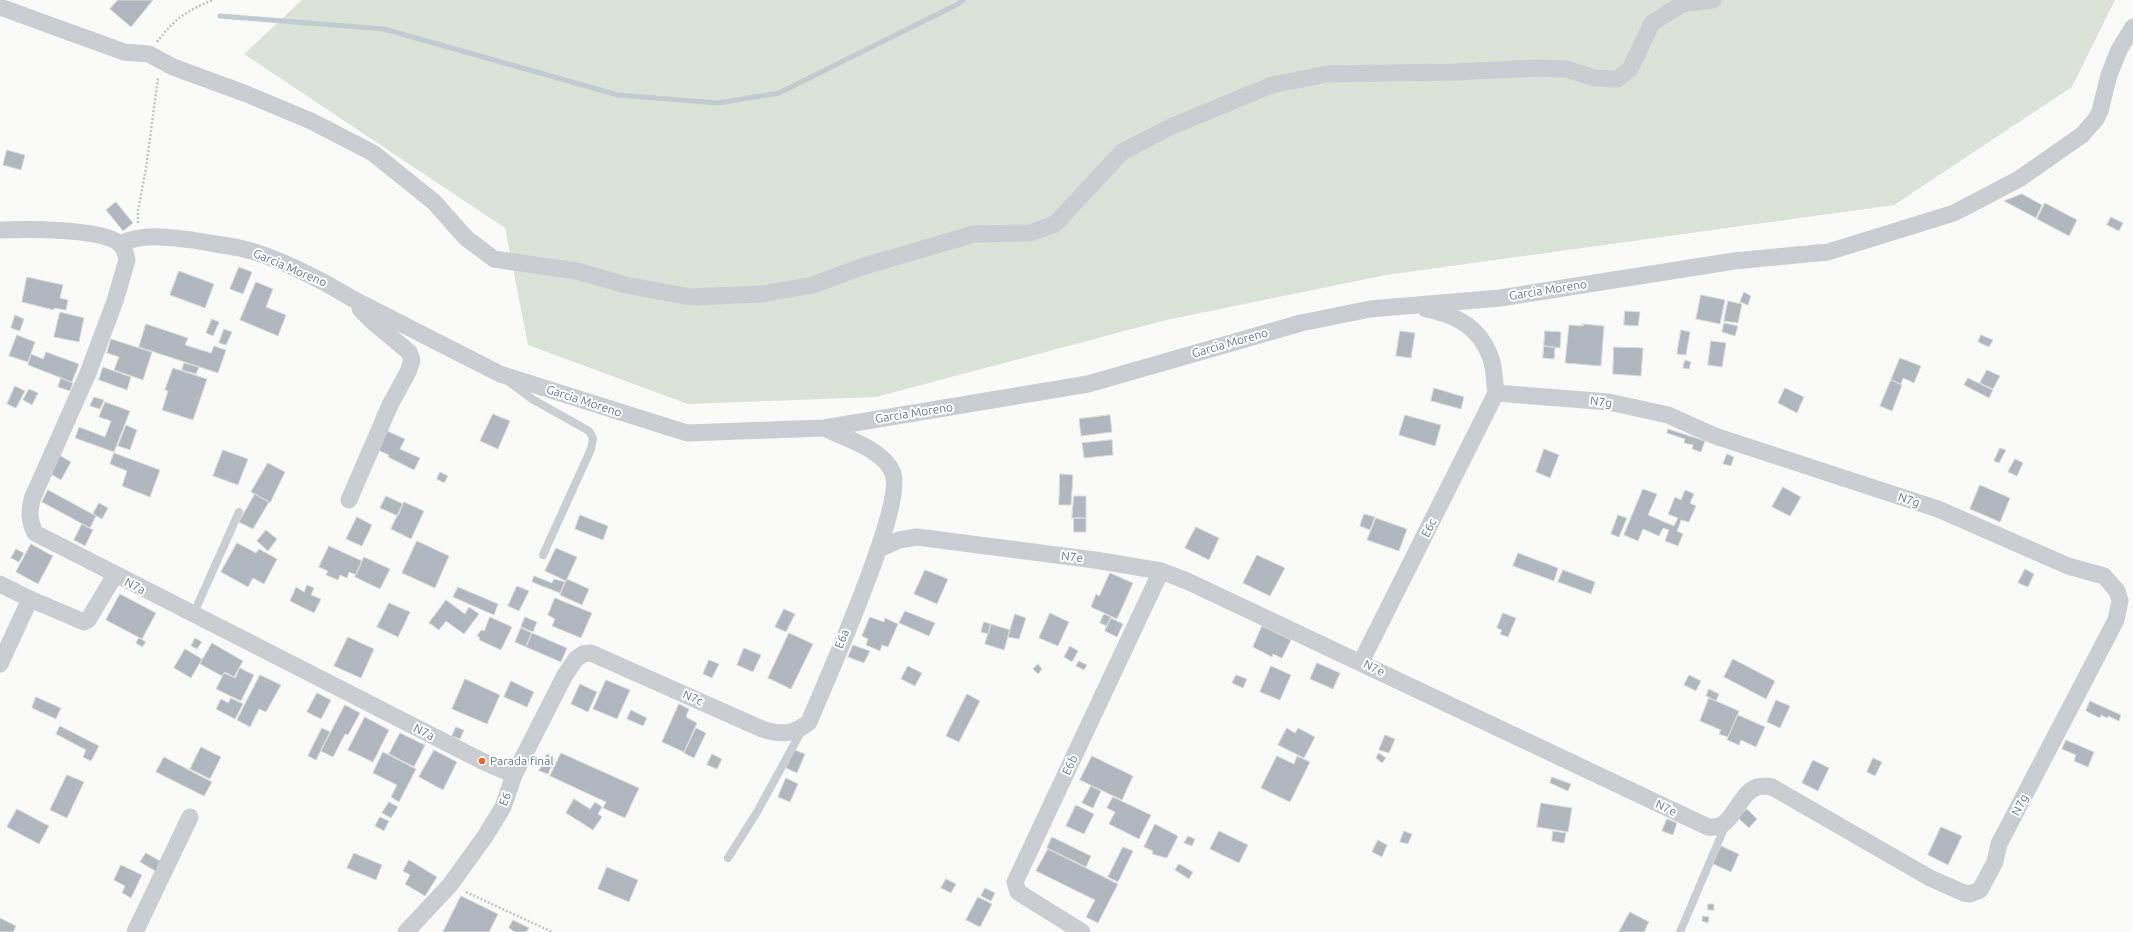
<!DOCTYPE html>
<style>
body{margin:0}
canvas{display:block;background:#fafaf8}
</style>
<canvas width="2133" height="932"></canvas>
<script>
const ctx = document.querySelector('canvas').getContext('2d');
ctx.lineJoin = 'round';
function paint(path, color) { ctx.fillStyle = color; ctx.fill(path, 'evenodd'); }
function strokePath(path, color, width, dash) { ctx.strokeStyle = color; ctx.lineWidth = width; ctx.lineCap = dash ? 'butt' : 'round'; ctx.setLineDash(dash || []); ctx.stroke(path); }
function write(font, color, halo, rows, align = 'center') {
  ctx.font = font + ' Ubuntu,sans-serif'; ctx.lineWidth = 4; ctx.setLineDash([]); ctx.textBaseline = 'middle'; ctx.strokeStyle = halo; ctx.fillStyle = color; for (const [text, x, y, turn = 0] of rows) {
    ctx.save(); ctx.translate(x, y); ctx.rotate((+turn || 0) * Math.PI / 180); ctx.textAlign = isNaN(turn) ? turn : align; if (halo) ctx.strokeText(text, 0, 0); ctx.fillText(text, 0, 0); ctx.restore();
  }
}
paint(new Path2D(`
 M302,0H2115L2072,87L1894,205L1386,275L1166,320L876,397L688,404L528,345L505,228L244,54Z`), '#dbe2d8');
strokePath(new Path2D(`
 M220,16L384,29L618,95L718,103L779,93L960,3L963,0`), '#c2cbd1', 5);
const building = new Path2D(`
 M118,0H153L131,27L110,9Z
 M7,150L25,155L21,170L3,165Z
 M2022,194L2042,205L2036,218L2004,201Z
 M116,202L133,223L123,231L106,210Z
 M2045,203L2077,220L2069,236L2037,219Z
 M2111,217L2123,223L2119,231L2107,225Z
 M239,267L252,272L243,294L230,289Z
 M179,271L214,284L205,308L170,295Z
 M27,277L63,285L60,298L68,300L66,310L54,308V310L22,302Z
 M256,282L273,289L266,307L286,315L278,336L240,320Z
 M1744,292L1751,296L1748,305L1740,302Z
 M1701,295L1725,300L1720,324L1696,319Z
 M1728,301L1742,304L1738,323L1724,321Z
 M1625,311L1640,312L1638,326L1624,325Z
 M60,312L84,318L79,342L54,337Z
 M15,315L24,319L20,331L11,328Z
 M212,319L219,322L213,336L206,333Z
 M1724,323L1738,326L1735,336L1722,332Z
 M146,324L188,338L185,345L211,353L214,346L226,350L218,373L139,347Z
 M1583,324L1604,326L1601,366L1565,363L1569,325L1583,326Z
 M224,329L232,332L226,345L219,343Z
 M1681,330L1690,332L1686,355L1677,354Z
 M1400,331L1415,333L1411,358L1396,356Z
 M1545,331L1561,332L1560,348L1544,346Z
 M17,335L35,342L28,362L9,356Z
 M1981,335L1993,340L1989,347L1978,342Z
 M111,339L152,352L143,380L114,370L119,357L107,353Z
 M1711,341L1726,343L1722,367L1708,365Z
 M1544,346L1555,347L1554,359L1543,358Z
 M1614,347L1643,348L1641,376L1613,374Z
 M46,352L79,364L72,382L28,365L31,354L43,359Z
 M1900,358L1921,366L1914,383L1903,378L1901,384L1891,380Z
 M1685,360L1691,362L1689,369L1683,368Z
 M184,363L199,367L196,374L182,370Z
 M103,367L131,377L127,390L99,380Z
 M173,368L207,379L193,420L162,410L168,391L165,390Z
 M1987,370L2000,376L1993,389L1980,383Z
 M61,378L73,383L70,391L58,387Z
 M1968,378L1993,390L1989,398L1964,385Z
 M1891,380L1902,385L1892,411L1880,406Z
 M15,386L25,391L16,408L7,404Z
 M1434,388L1464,397L1461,409L1431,401Z
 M1785,388L1804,397L1797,413L1778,403Z
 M29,389L38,393L32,405L23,400Z
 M94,397L104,400L100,409L90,406Z
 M105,402L130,411L114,452L75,438L79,427L105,437L111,421L99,417Z
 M493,414L510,421L498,449L480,441Z
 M1110,415L1112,432L1081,436L1079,419Z
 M1405,415L1441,425L1435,446L1399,435Z
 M126,425L137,430L130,450L118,446Z
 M1668,429L1705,441L1701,452L1692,449L1693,445L1684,443L1685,439L1667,433Z
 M387,431L405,439L400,449L420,458L414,470L388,457L389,455L378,450Z
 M1112,440L1113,455L1084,458L1082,443Z
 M2000,448L2006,450L1999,463L1994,461Z
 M1544,449L1559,455L1550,478L1536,472Z
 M223,450L248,459L238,485L213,476Z
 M114,453L160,470L150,497L122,486L127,471L110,464Z
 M1727,454L1734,457L1731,466L1723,464Z
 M59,455L71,462L61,480L49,473Z
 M2015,459L2023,463L2017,476L2008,472Z
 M268,463L285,472L270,503L251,492Z
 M440,472L448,476L444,483L437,479Z
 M1060,474L1073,475L1071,505H1059Z
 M1980,485L2010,498L2000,522L1970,509Z
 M1783,487L1801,497L1790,516L1772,507Z
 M1643,489L1657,494L1648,515L1674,526L1678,518L1668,514L1675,497L1681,500L1685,490L1694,494L1690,503L1696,506L1689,522L1681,520L1677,531L1683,534L1678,546L1665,541L1669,530L1663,528L1659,536L1643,529L1638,541L1624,535Z
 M48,490L96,516L90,528L42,502Z
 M255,494L269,502L253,529L239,522Z
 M386,496L403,504L398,516L380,508Z
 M1074,496H1086V518H1072Z
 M404,502L424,511L411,539L391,529Z
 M99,503L108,508L102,519L93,514Z
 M1364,514L1375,517L1370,530L1360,526Z
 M580,515L608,526L603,540L575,529Z
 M1618,515L1627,518L1619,537L1611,534Z
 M357,517L372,525L362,546L346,539Z
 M1074,518H1086V532H1074Z
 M1376,518L1407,529L1399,551L1367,540Z
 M82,524L93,530L85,546L74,540Z
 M1196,527L1219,538L1209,560L1185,548Z
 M266,530L277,539L268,551L257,541Z
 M417,541L449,556L435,588L402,573Z
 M237,543L256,553L259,549L277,559L264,584L253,578L248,587L221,572Z
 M31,544L53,556L38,584L16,572Z
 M329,546L362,561L356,575L349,572L347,578L340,575L338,580L326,575L328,571L319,567Z
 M556,548L577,557L566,581L545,571Z
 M16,549L24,553L19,562L11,558Z
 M1518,553L1558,568L1554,581L1513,566Z
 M1257,555L1285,568L1270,596L1243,583Z
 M364,557L390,569L380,589L355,577Z
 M2025,569L2034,574L2028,587L2018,583Z
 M925,570L948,579L937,604L914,594Z
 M1563,570L1595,582L1591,594L1558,582Z
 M1110,573L1133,583L1117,619L1091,607L1096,594L1099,596Z
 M534,576L552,583L554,579L565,582L560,593L532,582Z
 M567,579L589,589L582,605L560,595Z
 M307,585L314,588L311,595L321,599L314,613L290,601L296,587L304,592Z
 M517,586L529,591L519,611L508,606Z
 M458,587L498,604L494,615L453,597Z
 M120,594L156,613L142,639L106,620Z
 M555,598L592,613L581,638L552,626L555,619L548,615Z
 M446,600L465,614L469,607L479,614L464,634L446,621L439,630L429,623Z
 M389,603L410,612L398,637L377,627Z
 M784,609L795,614L786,632L775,627Z
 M905,611L935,623L929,636L899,623Z
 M1050,613L1069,622L1058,646L1039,638Z
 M1503,613L1516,618L1508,637L1500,634L1502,630L1497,628Z
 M1015,614L1026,618L1019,639L1008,637Z
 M1104,614L1111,617L1107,626L1100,623Z
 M490,617L512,627L501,650L479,640L480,638L477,636L481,630L484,631Z
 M525,617L537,622L533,632L521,627Z
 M870,617L884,622L885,618L898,624L888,647L882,645L880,651L866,645L868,639L862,636Z
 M1111,618L1123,624L1117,637L1105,631Z
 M984,622L991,624L988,634L981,632Z
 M991,624L1010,630L1004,650L985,644Z
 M1262,626L1291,640L1282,658L1273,654L1272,657L1253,647Z
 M521,628L532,633L526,647L515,642Z
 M532,633L567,648L561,662L526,647Z
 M789,633L813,644L791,689L768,678Z
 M348,637L374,649L361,678L334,666Z
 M139,638L146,642L142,647L136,643Z
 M195,638L202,642L197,649L191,646Z
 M212,643L243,661L234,677L225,672L222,676L200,664Z
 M853,645L870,651L864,663L848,657Z
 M1070,646L1078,651L1072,662L1064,657Z
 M744,648L761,655L753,672L737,665Z
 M185,649L202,659L191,678L174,668Z
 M1733,659L1775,681L1766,699L1724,677Z
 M709,660L719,664L712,678L703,674Z
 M1079,661L1087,665L1084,670L1076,666Z
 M1317,663L1340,673L1333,689L1310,679Z
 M1038,664L1042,669L1038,674L1033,669Z
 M908,666L922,673L915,686L901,679Z
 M1271,666L1291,675L1280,700L1260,692Z
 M240,668L254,675L241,701L216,689L224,673L235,678Z
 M260,675L281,685L266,712L259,709L250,727L237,720Z
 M1236,675L1247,679L1243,688L1232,683Z
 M1689,675L1701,681L1696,691L1684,685Z
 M465,679L500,695L487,724L452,709Z
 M606,680L630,690L617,719L593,709Z
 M511,681L534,692L527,707L504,697Z
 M580,684L597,692L588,712L571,704Z
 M1709,689L1719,694L1716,701L1706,696Z
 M317,693L331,700L321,719L307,712Z
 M967,694L980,701L959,742L946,736Z
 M36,697L61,708L56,719L32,708Z
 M231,698L243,704L235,719L216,709L221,699L228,703Z
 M1709,698L1739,711L1728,737L1719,734L1721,730L1700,721Z
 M1776,700L1790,706L1780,728L1767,722Z
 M2090,701L2121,715L2119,721L2108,716L2107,718L2101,715L2100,718L2086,711Z
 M679,704L689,709L686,717L697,723L684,752L662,742Z
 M345,705L360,713L348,735L345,734L333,757L321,751Z
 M631,710L647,718L643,726L627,719Z
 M1738,715L1765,727L1756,747L1741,740L1739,745L1727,740Z
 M365,717L389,730L373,762L348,750Z
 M60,726L99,746L91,761L83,757L86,750L56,734Z
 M456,727L464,730L460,739L452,736Z
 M322,728L330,732L316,760L308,756Z
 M696,728L706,733L694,758L684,753Z
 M1287,728L1295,733L1298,728L1315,737L1304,758L1278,745Z
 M400,733L425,745L414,767L389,754Z
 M1385,735L1395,739L1389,753L1379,750Z
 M2066,740L2094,752L2088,767L2074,761L2076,755L2062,749Z
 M201,747L221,757L210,779L190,769Z
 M434,750L457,762L443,790L419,777Z
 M795,750L805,754L797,773L786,768Z
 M383,752L416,769L399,802L391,797L397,785L373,773Z
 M561,753L639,788L625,818L603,808L606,802L550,776Z
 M1379,753L1386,758L1382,763L1376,758Z
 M547,754L555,758L548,774L539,771Z
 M712,754L722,759L717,769L707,765Z
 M1092,756L1133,776L1122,800L1080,780Z
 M1277,756L1294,764L1297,756L1310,762L1290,802L1261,788Z
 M164,757L212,782L204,796L156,772Z
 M1873,758L1882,762L1875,776L1867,772Z
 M1813,760L1829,768L1818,791L1802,783Z
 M67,775L84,782L67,818L50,810Z
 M1552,777L1571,784L1568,791L1550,783Z
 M786,778L798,784L790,802L778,797Z
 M1091,786L1101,791L1093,808L1082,803Z
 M1113,797L1151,815L1139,839L1109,824L1115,812L1107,808Z
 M574,799L590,809L595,802L602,807L598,814L602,817L593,830L566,813Z
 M389,802L398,807L391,818L382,813Z
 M1541,803L1572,808L1568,832L1537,827Z
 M1076,805L1094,814L1084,834L1066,826Z
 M17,809L49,826L39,844L7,827Z
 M1747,809L1757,819L1749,828L1738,818Z
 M380,817L389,821L384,831L375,826Z
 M1667,819L1677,823L1673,835L1662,831Z
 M1155,824L1178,836L1167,858L1152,854L1153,851L1144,847Z
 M1941,827L1962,836L1948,865L1928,855Z
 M1219,831L1248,845L1239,863L1210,849Z
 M1404,831L1412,834L1408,844L1400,842Z
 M1553,831L1566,833L1564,843L1552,841Z
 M1188,836L1195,839L1192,846L1184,843Z
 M1052,837L1091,856L1086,867L1047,848Z
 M1378,840L1387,845L1382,857L1372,852Z
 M1721,846L1739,854L1731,872L1713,864Z
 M1123,847L1133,851L1118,882L1108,877Z
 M1048,849L1118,884L1098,923L1086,917L1095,900L1036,871Z
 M146,853L165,864L159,873L140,862Z
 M354,853L382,865L376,880L347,868Z
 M409,860L437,877L425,896L405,884L410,875L403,871Z
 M1179,864L1193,872L1189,879L1175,870Z
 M121,865L142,875L131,898L122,893L125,886L114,880Z
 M607,867L638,880L629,902L598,889Z
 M946,879L956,884L951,893L941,888Z
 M985,888L995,893L991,901L981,896Z
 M461,896L498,914L489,932H443Z
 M978,897L992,904L980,927L966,920Z
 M1708,904H1714V910H1708Z
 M1630,912L1649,922L1644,932H1619Z
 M1703,916L1709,917L1708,923L1702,921Z
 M0,918L16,926L13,932H0Z
 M513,920L529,928L526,932H515L509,928Z`);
paint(building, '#b0b7bf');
strokePath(building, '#dcdcda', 1);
strokePath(new Path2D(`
 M157,42C174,19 188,10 213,0
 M138,223V211L146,168L158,78
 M466,892L552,932`), '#c1c4c6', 2.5, [2, 2]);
strokePath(new Path2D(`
 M508,381L532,399L589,431L593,438L591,449L543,555
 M193,615L239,512
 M728,858L757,812L802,730
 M1680,932L1726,824`), '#cacdd1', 8);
strokePath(new Path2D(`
 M0,7L124,52L149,54L173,67L244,93L311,121L373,153L434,202L466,238L494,259L576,271L626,285L690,297L762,294L813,285L861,267L974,234L1030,233L1055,224L1122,152L1170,127L1272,85L1327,74L1455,72L1538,68L1566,69L1595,78L1617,79L1630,69L1652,23L1682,4L1713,0
 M0,230C24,229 103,228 120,244C124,248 126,254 127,260L115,301L88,373L32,499C29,512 29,521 35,533L482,761L514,775
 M120,244C143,233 167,237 192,240C208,243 224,245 240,248C275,256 320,279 351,298L500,374L687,433L824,428L1088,384L1301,323L1370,309L1500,298L1734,261L1828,252L1954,213L2019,179L2082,135L2096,119L2100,111L2109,75L2119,50L2133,27
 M1426,309C1457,315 1481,328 1491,359C1495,369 1494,382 1496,393
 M349,500L390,405L408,372L412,360L409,352L373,322L360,309
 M879,549L899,540L917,537L1095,560L1161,571L1187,581L1708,827C1739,832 1736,778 1772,787L1930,878L1964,893L1970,894L1980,890L1995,862L1999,844L2116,620L2120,601L2117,591L2104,576L2068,566L1938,509L1715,436L1668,415L1609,402L1496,393
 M0,584L30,599
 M1361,662L1496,393
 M0,664L30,599L84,622L88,620L115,575
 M135,932L190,817
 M406,932L450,885L486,835L503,807L514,775L565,675L576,659L583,654L591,653L762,729C780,735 794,735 809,722C825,683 908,501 892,471C881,448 846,439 824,428
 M1082,932L1018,892L1015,882L1161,571`), '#cacdd1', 17);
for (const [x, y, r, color] of [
 [482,761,4,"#ee6624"]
]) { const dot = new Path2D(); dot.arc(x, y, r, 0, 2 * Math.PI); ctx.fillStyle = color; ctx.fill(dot); strokePath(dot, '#fff', 1.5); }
write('12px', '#67778b', '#fff', [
 ["Garcia Moreno",290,268,23],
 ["Garcia Moreno",1548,290,-9],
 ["Garcia Moreno",1230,343,-16],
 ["Garcia Moreno",584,401,18],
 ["N7g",1601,402,7],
 ["Garcia Moreno",914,413,-9],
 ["N7g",1909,500,18],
 ["E6c",1429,528,-63],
 ["N7e",1072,557,6],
 ["N7a",135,586,27],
 ["E6a",842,639,-68],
 ["N7e",1374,668,26],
 ["N7c",693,698,24],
 ["N7a",424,732,27],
 ["E6b",1070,765,-65],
 ["E6",505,799,-68],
 ["N7g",2020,805,-63],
 ["N7e",1666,808,26]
]);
write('12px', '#67778b', '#fff', [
 ["Parada final",490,761]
], 'left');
</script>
